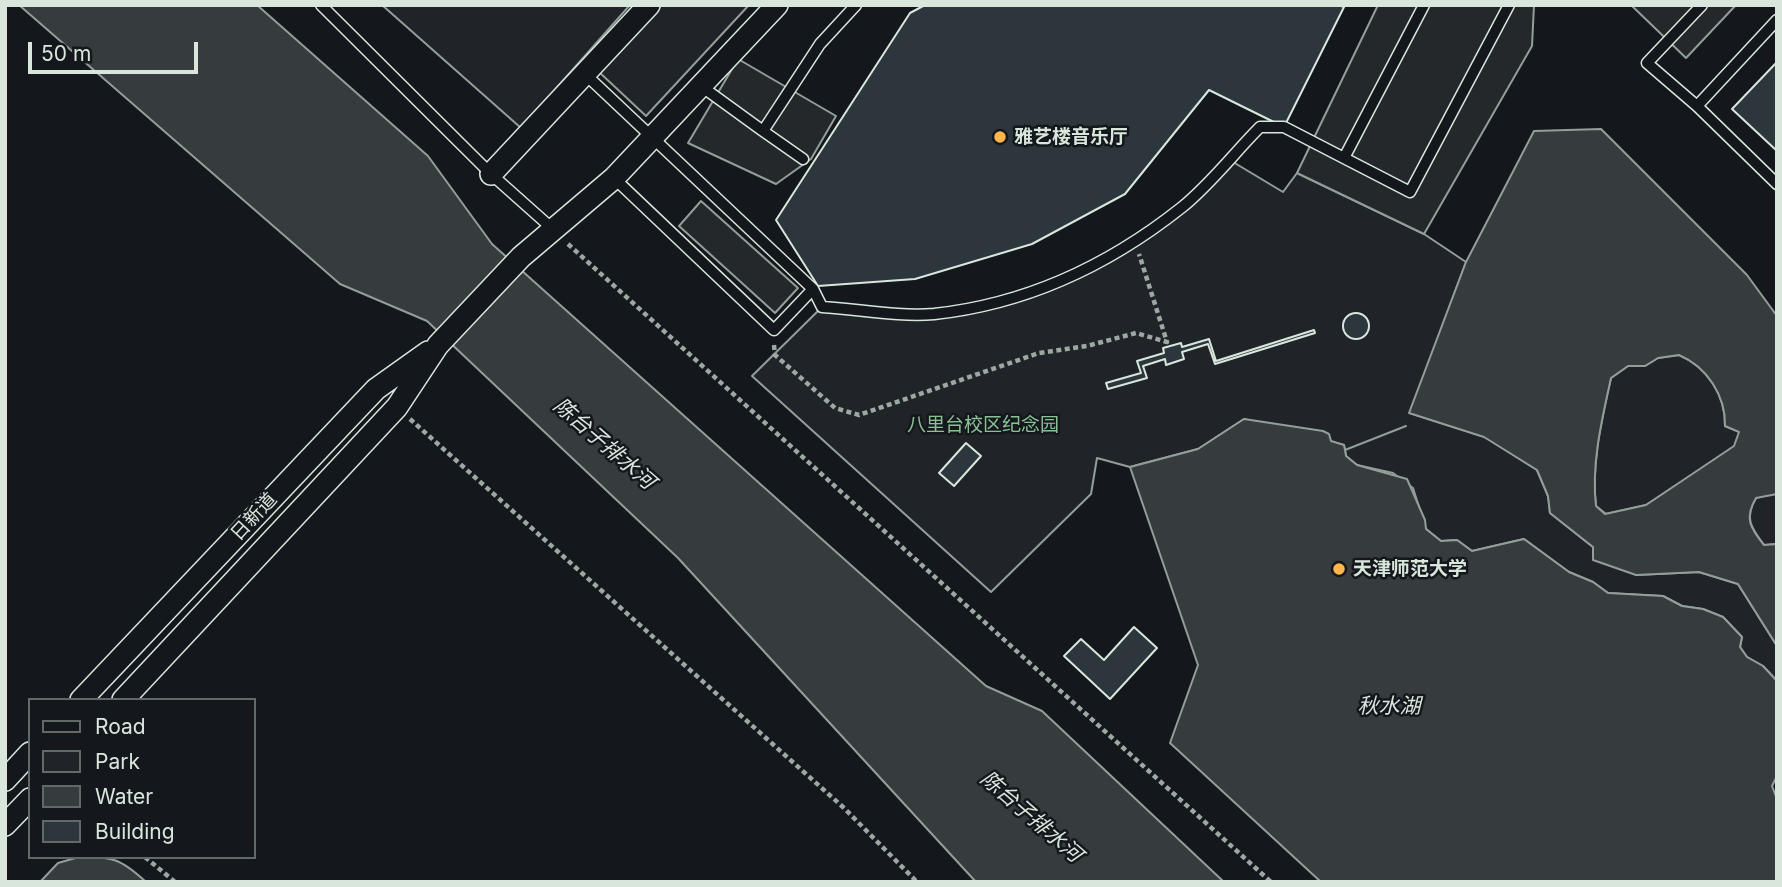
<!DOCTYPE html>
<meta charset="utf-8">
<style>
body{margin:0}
#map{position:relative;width:1782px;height:887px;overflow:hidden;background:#14181c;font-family:Inter,sans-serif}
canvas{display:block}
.frame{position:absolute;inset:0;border:7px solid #d8e6dc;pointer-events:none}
.legend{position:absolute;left:28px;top:698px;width:228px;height:161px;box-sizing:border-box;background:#14181c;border:2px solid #626a69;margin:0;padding:9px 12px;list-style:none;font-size:21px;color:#d8e6dc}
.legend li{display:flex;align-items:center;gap:14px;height:35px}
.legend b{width:35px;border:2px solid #626a69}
.scale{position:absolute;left:28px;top:42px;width:170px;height:32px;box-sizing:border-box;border:4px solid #d8e6dc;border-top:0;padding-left:9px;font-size:21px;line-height:24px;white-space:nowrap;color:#d8e6dc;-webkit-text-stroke:5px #14181c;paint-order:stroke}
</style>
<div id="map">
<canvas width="1782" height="887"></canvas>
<div class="frame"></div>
<ul class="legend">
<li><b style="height:9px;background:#14181c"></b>Road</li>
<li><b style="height:19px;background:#202428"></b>Park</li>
<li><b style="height:19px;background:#363b3e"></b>Water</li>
<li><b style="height:19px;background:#2c363c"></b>Building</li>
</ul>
<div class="scale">50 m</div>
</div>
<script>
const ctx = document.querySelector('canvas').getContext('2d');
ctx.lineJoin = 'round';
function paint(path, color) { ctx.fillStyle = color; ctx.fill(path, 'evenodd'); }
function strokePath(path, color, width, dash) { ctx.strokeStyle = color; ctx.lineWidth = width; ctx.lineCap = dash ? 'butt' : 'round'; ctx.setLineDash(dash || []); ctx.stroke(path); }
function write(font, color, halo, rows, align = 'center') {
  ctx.font = font + ' Inter,"Noto Sans SC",sans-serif'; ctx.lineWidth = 5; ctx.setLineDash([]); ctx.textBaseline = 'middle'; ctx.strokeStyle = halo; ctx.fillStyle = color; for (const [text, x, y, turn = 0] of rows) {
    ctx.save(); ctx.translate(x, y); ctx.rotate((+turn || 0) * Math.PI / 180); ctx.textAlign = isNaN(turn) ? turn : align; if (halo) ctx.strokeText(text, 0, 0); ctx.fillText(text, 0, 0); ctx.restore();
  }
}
const green = new Path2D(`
 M382,5H630L521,128Z
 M661,5H749L646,116L599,72Z
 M1228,159L1283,192L1297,173L1424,234L1466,262L1410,413L1485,437L1537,470L1548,496L1550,513L1593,547L1636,575L1699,572L1738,584L1777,646V681L1763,666L1747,657L1740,647L1742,637L1723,617L1703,609L1682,606L1663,596L1608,593L1593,582L1569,572L1524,539L1472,551L1457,540L1441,541L1426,529L1413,488L1393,473L1357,465L1346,456L1344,445L1244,419L1198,449L1130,467L1097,458L1091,494L991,592L752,376L822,307L932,314L988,304L1093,268L1183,206Z
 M1679,355C1707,366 1726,396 1725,426L1740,432L1734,447L1646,505L1606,514L1596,506C1591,464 1602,419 1611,378L1628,366H1645L1658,358Z
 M1770,494H1777V544L1764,545C1751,528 1744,518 1756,498Z`);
paint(green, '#202428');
strokePath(green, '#939e99', 2);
const parking = new Path2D(`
 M1378,5H1534L1532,46L1424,234L1297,173Z
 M1631,5H1736L1686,58Z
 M738,59L836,116L811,159L776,184L688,143Z
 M701,201L798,288L775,313L679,226Z`);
paint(parking, '#24282b');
strokePath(parking, '#939e99', 2);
const water = new Path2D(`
 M19,5H257L428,156L492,244L986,686L1042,711L1224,882H976L678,558L427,321L340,284Z
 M1601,129L1747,275L1777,316V494L1756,498C1744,518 1750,528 1764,545L1777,544V646L1738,584L1699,572L1636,575L1593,560V547L1550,513L1548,496L1537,470L1484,437L1409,413L1466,262L1534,131ZM1679,355C1707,367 1726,396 1725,426L1739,432L1734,446L1646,505L1605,514L1596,506C1591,464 1602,419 1611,378L1628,366H1645L1658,358Z
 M1244,419L1323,431L1329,434L1331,441L1344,445L1345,450L1406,426L1345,450L1346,456L1357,465L1407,479L1425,520L1426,529L1441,541L1457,540L1472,551L1524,539L1569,572L1593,582L1608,593L1663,596L1682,606L1703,609L1723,617L1742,637L1740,647L1747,657L1763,666L1777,681V776L1772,786L1777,799V882H1321L1170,743L1198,665L1130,467L1198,449Z
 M79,857C113,857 120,858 146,882H40L58,863Z`);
paint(water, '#363b3e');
strokePath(water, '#939e99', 2);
const building = new Path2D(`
 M925,5H1338L1344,7L1284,127L1209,90L1125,194L1032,244L915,279L818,286L776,220L910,13Z
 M1777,62V151L1732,109Z
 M1343 326a13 13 0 1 1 26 0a13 13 0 1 1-26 0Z
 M1314,330L1315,333L1215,364L1208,344L1182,352L1184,359L1166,365L1165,359L1143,366L1147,378L1108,389L1106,383L1141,373L1137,361L1164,353L1163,348L1181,343L1182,347L1209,339L1216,361Z
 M966,443L981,456L954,486L939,473Z
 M1134,627L1157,648L1110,699L1064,656L1081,639L1104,660Z`);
paint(building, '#2c363c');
strokePath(building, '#d8e6dc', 2);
const service = new Path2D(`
 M321,5L491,174L555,231
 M1424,5L1344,158L1410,192L1509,5
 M1777,20L1697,106L1777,184
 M585,74L813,289L774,330L614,178
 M701,86L763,131L820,44L856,5
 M1697,106L1647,63L1702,5
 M763,131L803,159
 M813,289L822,307C858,309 898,317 934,314C1027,304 1109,265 1181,208C1210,185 1234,153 1260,127H1284L1344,158`);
const minor = new Path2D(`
 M491,174L649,5
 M81,700L376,389L428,352
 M123,700L397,407L438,345L521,257L614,178L777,5
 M5,780L30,753
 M5,825L30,799`);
strokePath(service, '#d8e6dc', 13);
strokePath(minor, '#d8e6dc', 24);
strokePath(new Path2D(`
 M568,244L1271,882
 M774,345L775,355L835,408L859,415L1039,353L1087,346L1136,333L1167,342L1139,254
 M410,419L844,808L917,882
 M145,857L175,882`), '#9da8a2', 4.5, [5, 3.5]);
strokePath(service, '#14181c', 10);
strokePath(minor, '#14181c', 21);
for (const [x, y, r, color] of [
 [1000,137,7,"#ffb74d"],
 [1339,569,7,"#ffb74d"]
]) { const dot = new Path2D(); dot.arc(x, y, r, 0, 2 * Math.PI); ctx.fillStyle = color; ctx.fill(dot); strokePath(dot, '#14181c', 2.5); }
write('bold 19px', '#d8e6dc', '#14181c', [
 ["雅艺楼音乐厅",1014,137],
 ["天津师范大学",1353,569]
], 'left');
write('19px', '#8ac095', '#14181c', [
 ["八里台校区纪念园",983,425]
]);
write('19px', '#d8e6dc', '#14181c', [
 ["日新道",254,517,-47]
]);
write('italic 21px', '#d8e6dc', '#14181c', [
 ["陈台子排水河",604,444,41],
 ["秋水湖",1389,707],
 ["陈台子排水河",1031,817,41]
]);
</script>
